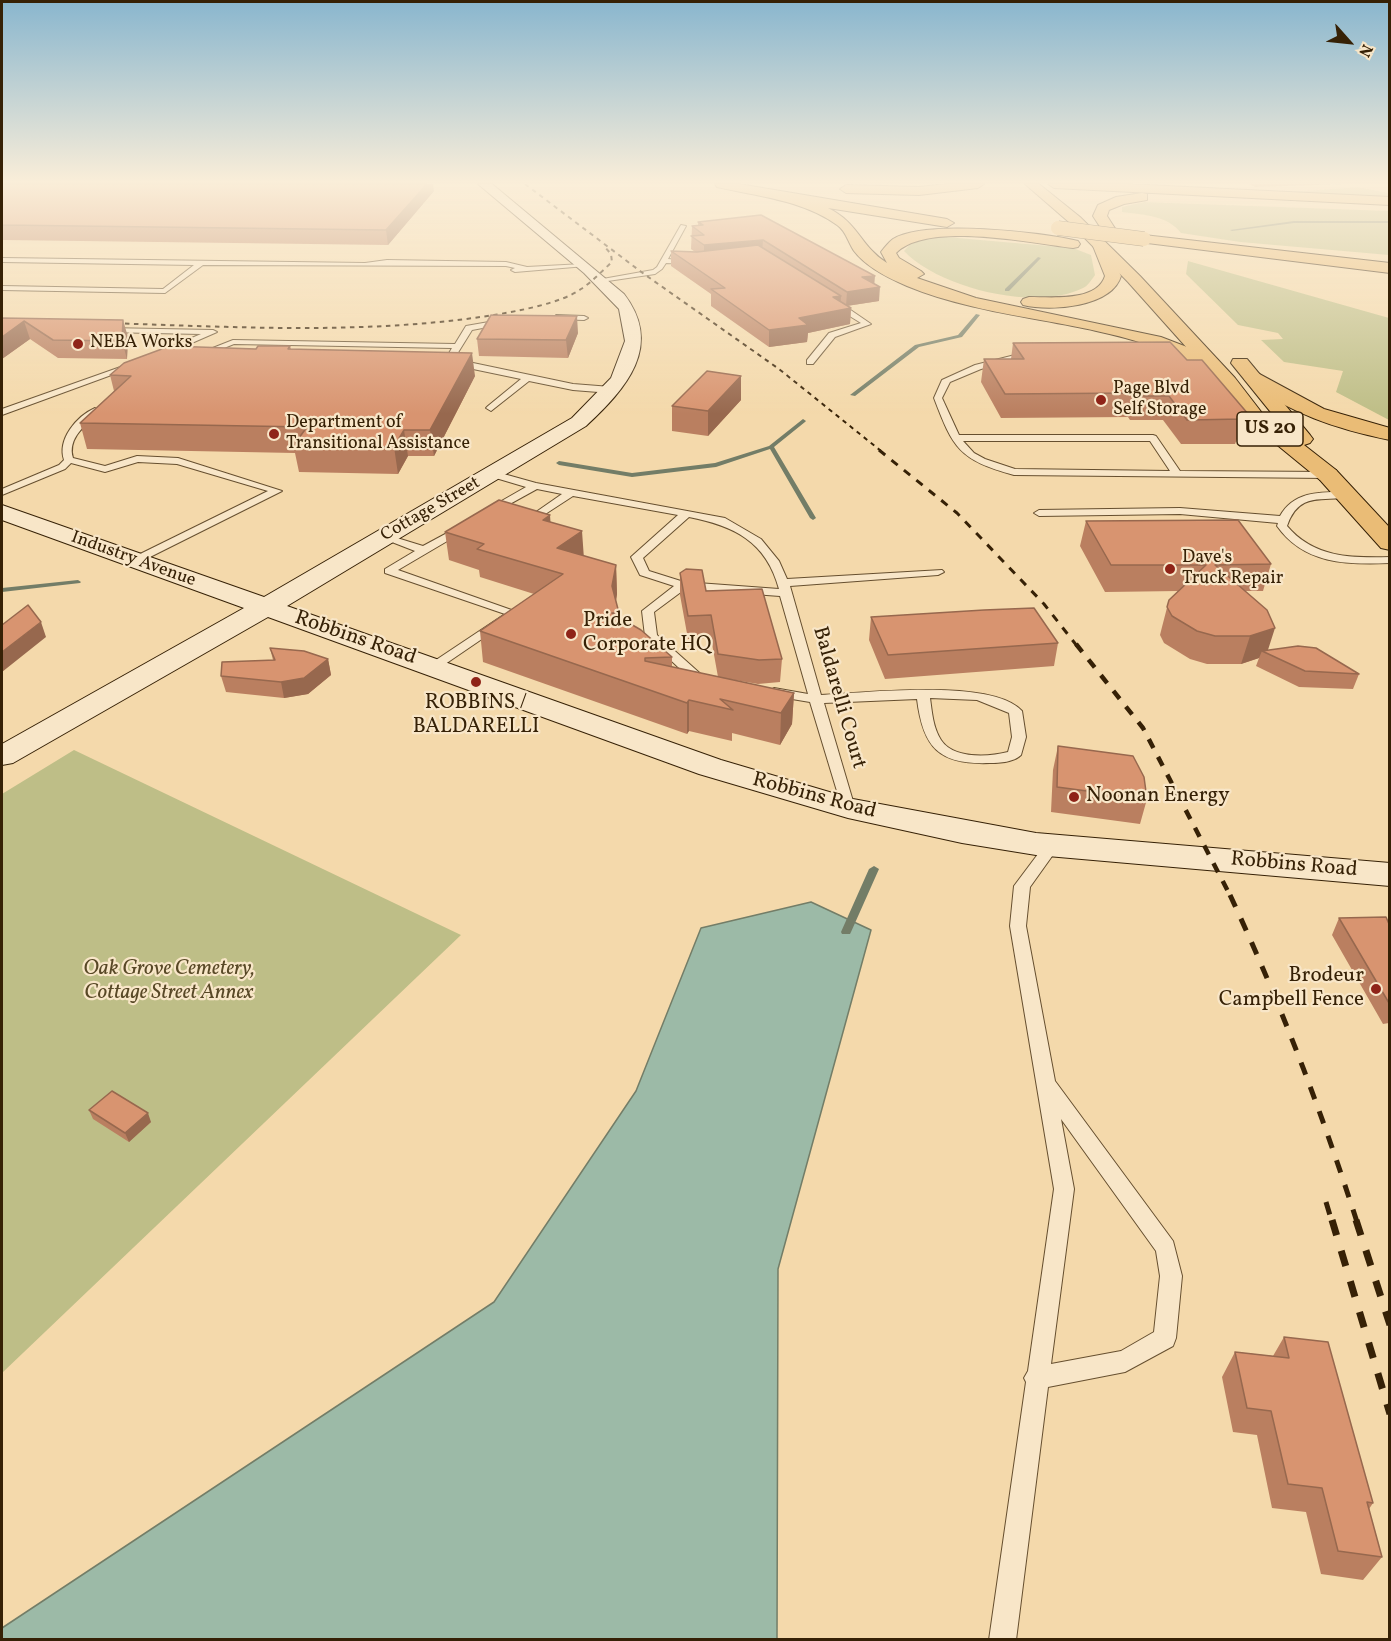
<!DOCTYPE html>
<style>
body{margin:0}
#map{position:relative;width:1391px;height:1641px;overflow:hidden;background:#f4d9ab;font-family:Vollkorn,serif}
canvas{display:block}
.frame{position:absolute;inset:0;border:3px solid #362106;pointer-events:none}
.north{position:absolute;left:1319px;top:12px;width:60px;height:60px;-webkit-text-stroke:4px #f8e6c8;paint-order:stroke;rotate:117deg;font-size:16px;font-weight:700;line-height:24px;text-align:center;color:#362106}
.north::after{content:'';display:block;margin:auto;width:21px;height:27px;background:#362106;clip-path:polygon(50% 0,100% 100%,50% 72%,0 100%)}
</style>
<div id="map">
<canvas width="1391" height="1641"></canvas>
<div class="frame"></div>
<div class="north">N</div>
</div>
<script>
const ctx = document.querySelector('canvas').getContext('2d');
ctx.lineJoin = 'round';
function paint(path, color) { ctx.fillStyle = color; ctx.fill(path, 'evenodd'); }
function strokePath(path, color, width, dash) { ctx.strokeStyle = color; ctx.lineWidth = width; ctx.lineCap = dash ? 'butt' : 'round'; ctx.setLineDash(dash || []); ctx.stroke(path); }
function write(font, color, halo, rows, align = 'center') {
  ctx.font = font + ' Vollkorn,serif'; ctx.lineWidth = 4.5; ctx.setLineDash([]); ctx.textBaseline = 'middle'; ctx.strokeStyle = halo; ctx.fillStyle = color; for (const [text, x, y, turn = 0] of rows) {
    ctx.save(); ctx.translate(x, y); ctx.rotate((+turn || 0) * Math.PI / 180); ctx.textAlign = isNaN(turn) ? turn : align; if (halo) ctx.strokeText(text, 0, 0); ctx.fillText(text, 0, 0); ctx.restore();
  }
}
paint(new Path2D(`
 M1358,187L1389,193V198L1291,192Z
 M1144,202L1389,211V255L1240,242L1181,233C1167,215 1144,215 1122,212V207Z
 M946,237L1073,248L1091,255L1095,275C1092,279 1088,286 1083,288C1036,312 939,288 904,251L913,241Z
 M1188,261L1389,318V420L1336,392L1343,371L1284,362L1261,340L1283,339L1278,333L1238,325L1186,274Z
 M74,750L461,935L2,1373V794Z`), '#bebe87');
const water = new Path2D(`
 M811,902L871,930L778,1269L777,1639H2V1628L494,1302L636,1091L701,928Z`);
paint(water, '#9cbaa7');
strokePath(water, '#737d67', 1.5);
paint(new Path2D(`
 M1294,221H1390V223H1294L1232,231L1230,230Z
 M1038,257L1041,258L1009,291H1005V289Z
 M976,314L980,315L962,337L919,347L855,396L850,395L915,345L958,335Z
 M803,419L806,421L805,422L774,447L816,518L813,520L810,518L770,449L716,467L632,477L559,465L556,463L559,461L632,473L715,463L769,446Z
 M78,580L81,582L80,583L2,592V588Z
 M874,866L879,869L851,932L850,934H842L841,932L869,869Z`), '#737d67');
const lane = new Path2D(`
 M681,225L686,226L668,259L690,261L692,264L666,263L662,269L655,274L601,282L597,280L653,270L657,267Z
 M2,258L365,263L387,260L506,262L527,267L583,264L586,266L515,272L511,270L515,268L506,266L203,265L165,293L2,290V286L163,289L194,265L2,262Z
 M830,300H836L871,324L835,337L813,364H807V360L829,333L861,323L830,304Z
 M556,315L584,316L588,318L584,320L553,319Z
 M506,319L509,323L472,330L454,359L573,384L611,387L615,390L611,393L573,390L529,381L491,411L486,408L488,406L521,379L449,364L445,360L452,348L234,344L202,357L195,355L233,340L455,344L466,326Z
 M107,328L213,330L217,332L162,356L158,354L159,352L201,334L104,332L103,330Z
 M1031,351L1035,353L1034,355L981,369L950,382L942,398L959,435H1153L1156,436L1180,471L1328,472L1333,475L1328,478L1014,475C959,460 953,448 934,398L942,380L975,365ZM963,441H1150L1170,471L1015,469L985,459L974,453Z
 M129,364L136,366L2,415V409Z
 M95,408L100,411L98,413C85,425 67,439 73,458L105,466L137,456L178,458L282,491L138,563H130V559L268,491L177,464L138,462L105,472L71,463L65,469L2,495V489L59,465L64,460C57,439 77,416 95,408Z
 M493,471L536,483L725,518L761,539L779,561L787,579L942,570L944,572L938,575L790,586L821,695C865,693 992,678 1022,711L1026,737L1021,755C1014,762 1000,763 990,763C939,765 923,748 917,699L824,703L855,808L853,811H843L810,702L774,696L767,692L774,688L808,694L780,596L685,589L654,612L657,635L704,677L712,681L706,685L695,683L645,636L642,611L674,586L640,575L631,557L678,515L573,496L530,524L526,523V519L562,494L537,489L488,516L484,515V511L526,487L489,476V472ZM689,517C734,526 766,541 779,589L684,582L649,571L643,558ZM930,698L977,700L1009,713L1012,737L1008,752C988,757 953,759 941,740C933,728 932,712 930,698Z
 M1346,492L1351,495L1350,497C1322,502 1299,491 1287,526C1314,558 1351,558 1390,557V563C1346,565 1304,564 1277,526L1278,523L1180,514L1039,516L1034,513L1039,510L1180,508L1280,516C1294,491 1320,492 1346,492Z
 M462,525L466,526V530L398,570L520,613L435,671L429,667L430,664L505,614L385,573V569L415,551L379,537L384,534L423,546Z
 M1052,840L1060,845L1030,887L1026,926L1055,1081L1173,1241L1182,1276L1176,1338L1173,1346L1125,1372L1048,1387L1016,1640H989L1026,1382L1024,1378L1028,1371L1054,1189L1010,926L1014,886L1047,842ZM1061,1119L1156,1251L1160,1276L1154,1332L1121,1351L1051,1364L1074,1189Z`);
const secondary = new Path2D(`
 M478,184H492L624,294C664,346 626,389 586,426L287,606L721,760L853,799L1036,833L1390,863V886L1036,855L962,843L848,818L699,774L268,617L13,763L2,765V744L244,608L2,520V505L264,597L572,418L611,378L625,341L619,309L584,273Z`);
const primary = new Path2D(`
 M1025,184H1039L1080,217L1140,276L1235,378L1262,413L1286,431L1231,363L1233,359H1247L1310,435L1313,439L1310,443L1304,445L1336,470L1339,475L1336,480H1320L1248,421L1221,386L1128,282L1070,223Z`);
const highway = new Path2D(`
 M715,184H739L947,219L954,223L947,227L828,208C860,224 859,245 887,263L881,252C884,248 889,242 893,239C925,219 1042,232 1078,241L1080,244L1078,247L1073,248C1031,243 927,221 896,253L899,258L921,271L924,274L917,278L976,298L1161,337L1187,347L1230,373L1228,377C1210,381 1169,351 1149,345C1070,319 985,318 907,286C888,278 866,267 854,251C848,242 846,231 837,225C803,200 756,196 717,187Z
 M947,184H984L978,188L919,195L846,193L840,189L846,185L919,187Z
 M1048,184H1126L1390,197V205L1054,188Z
 M1142,193L1147,194V200L1124,204L1109,210L1107,216L1116,230L1109,234L1104,233L1093,216L1098,205L1116,197Z
 M1144,235L1390,263V273L1139,242L1137,239Z
 M1100,242L1107,246L1121,276C1112,307 1051,312 1023,305L1021,302L1023,299L1029,297C1051,297 1097,302 1105,276L1093,246Z
 M1252,370L1324,409L1390,428V440C1336,429 1289,413 1245,380L1243,376Z
 M1328,468L1336,470L1390,528V550L1381,548L1320,480L1317,475L1320,470Z`);
strokePath(lane, '#664f2f', 2);
strokePath(secondary, '#362106', 2);
strokePath(primary, '#362106', 2);
strokePath(highway, '#362106', 2);
paint(lane, '#f8e6c8');
paint(secondary, '#f8e6c8');
paint(primary, '#eabc76');
paint(highway, '#eabc76');
strokePath(new Path2D(`
 M525,184L644,274L779,369L881,451
 M107,323C236,327 367,335 494,315C518,311 562,303 581,289C592,282 602,271 612,262L611,254L604,246`), '#362106', 2, [4.5, 4.5]);
strokePath(new Path2D(`
 M879,450L957,513L1044,604L1077,646`), '#362106', 3, [8, 8]);
strokePath(new Path2D(`
 M1076,644L1143,728L1231,897`), '#362106', 4.5, [10, 10]);
strokePath(new Path2D(`
 M1230,895C1280,1002 1321,1110 1357,1222
 M1326,1202L1332,1222`), '#362106', 5, [13, 13]);
strokePath(new Path2D(`
 M1332,1220L1390,1414
 M1356,1220L1390,1325`), '#362106', 7, [16, 16]);
const highwayBridge = new Path2D(`
 M1058,228L1144,239`);
strokePath(highwayBridge, '#362106', 15, []);
strokePath(highwayBridge, '#eabc76', 14);
paint(new Path2D(`
 M2,184L434,191L388,245L2,240Z
 M1249,184H1342L1255,187Z
 M761,215L874,284L879,301L847,306L851,308L850,324L808,333L807,342L769,347L711,306V294L671,266V251L695,252L691,249L692,226L698,225V222Z
 M2,318L128,337L127,359L58,358L30,339L2,359Z
 M578,333L568,358L479,356L477,339Z
 M1013,343L1187,360L1249,415L1242,439H1237L1235,444H1181L1163,420H1130L1128,417L1001,418L981,382L984,359H1011Z
 M290,346L291,349L475,376L434,456H408L398,474L299,472L295,453L87,449L80,423L114,391L110,375L256,349Z
 M741,376V400L708,436L672,431V406Z
 M1086,521L1271,564L1263,591H1245L1268,650L1359,674L1353,689L1299,687L1256,666L1259,658L1241,664H1207L1190,659L1164,643L1160,635L1162,627L1169,600L1178,591L1105,592L1080,546Z
 M551,522L584,556L616,565L617,594L616,601L620,617L672,657V667L718,677L711,638L688,639L680,595V573L706,591L782,659L780,682L758,684L723,678L794,693L792,724L780,745L732,733V741L689,731L687,734L483,662L480,631L534,594L480,577L479,570L449,560L445,532Z
 M871,617L1058,643L1054,666L885,679L869,640Z
 M270,648L328,659L331,675L308,694L284,698L226,692L221,676L273,660Z
 M1058,746L1147,799L1140,824L1051,812L1053,770Z
 M1339,918L1389,924V1023L1383,1024L1332,935Z
 M89,1110L151,1122L129,1142L93,1119Z
 M1284,1337L1373,1503L1369,1509L1382,1557L1363,1580L1321,1574L1306,1512L1272,1508L1257,1435L1233,1432L1222,1377L1235,1352L1273,1356Z`), '#ba7f60');
paint(new Path2D(`
 M427,184H433L434,191L388,245L386,230Z
 M763,240L762,253L704,258V245Z
 M875,276L874,288L880,287L879,301L846,306L847,292L862,277Z
 M841,296L840,310L851,308L850,324L808,333L807,342L769,347V330L799,318L833,297Z
 M577,316L578,333L568,358L566,340Z
 M123,320L128,337L127,359L122,341Z
 M24,321L30,339L2,359V337Z
 M472,353L475,376L434,456L430,430Z
 M741,376V400L708,436V411Z
 M404,430L408,456L398,474L394,447Z
 M550,515L552,543L543,520Z
 M582,531L584,559L557,548Z
 M616,565L617,594L614,613L612,586Z
 M41,622L46,637L2,672V652Z
 M1275,628L1267,653L1262,651L1259,658L1241,664L1250,636Z
 M328,659L331,675L308,694L284,698L281,682Z
 M794,693L792,724L780,745L781,713Z
 M689,700V731L687,734V703Z
 M148,1113L151,1122L129,1142L125,1133Z`), '#97684e');
const building = new Path2D(`
 M2,184H427L386,230L2,225Z
 M761,215L875,276L862,277L880,287L847,292L763,240L704,245L691,236L704,235L692,226L703,225L698,222Z
 M758,245L841,296L833,297L851,308L799,318L808,325L769,330L711,289L725,288L671,251L697,252Z
 M491,315L577,316L566,340L477,339Z
 M2,318L123,320L122,341L53,340L24,321L2,337Z
 M1170,342L1187,360H1202L1249,415L1238,414L1242,419L1187,420L1169,396H1135L1133,393L1005,394L984,359H1024L1013,343Z
 M170,346L256,349L258,346H290L288,349L472,353L430,430H404L394,447L293,446L307,427L80,423L131,376L110,375L124,363Z
 M707,371L741,376L708,411L672,406Z
 M499,500L550,515L543,520L582,531L557,548L616,565L612,586L619,613H612L641,630L672,657L645,658V661L794,693L781,713L720,699L733,710L689,700L687,703L480,631L563,574L477,549L484,544L445,532Z
 M1238,520L1271,564L1215,565L1267,610L1275,628L1250,636H1215L1197,631L1172,616L1167,607L1169,600L1206,565H1111L1086,521Z
 M686,569L702,570L706,591L762,589L782,659L759,660L718,654L711,615L688,616L680,573Z
 M28,605L41,622L2,652V625Z
 M1034,608L1058,643L888,655L871,617L984,610Z
 M1298,646L1316,648L1359,674L1305,671L1262,651Z
 M270,648L304,651L328,659L304,678L281,682L221,676L222,662L275,660Z
 M1058,746L1133,756L1144,777L1147,799L1057,787Z
 M1386,917L1389,924V1003L1339,918Z
 M112,1091L148,1113L125,1133L89,1110Z
 M1284,1337L1328,1342L1373,1503L1367,1502L1382,1557L1338,1551L1322,1488L1288,1484L1271,1411L1247,1408L1235,1352L1289,1358Z`);
paint(building, '#d89470');
strokePath(building, '#97684e', 1.5);
const sky = ctx.createLinearGradient(0, 0, 0, 414);
sky.addColorStop(0, '#89b6ce');
sky.addColorStop(0.44, '#faeed9');
sky.addColorStop(1, '#faeed900');
ctx.fillStyle = sky;
ctx.fillRect(0, 0, 1391, 414);
for (const [x, y, r, color] of [
 [78,344,6,"#8f2418"],
 [1101,400,6,"#8f2418"],
 [274,434,6,"#8f2418"],
 [1170,569,6,"#8f2418"],
 [571,634,6,"#8f2418"],
 [476,682,6,"#8f2418"],
 [1074,797,6,"#8f2418"],
 [1376,989,6,"#8f2418"]
]) { const dot = new Path2D(); dot.arc(x, y, r, 0, 2 * Math.PI); ctx.fillStyle = color; ctx.fill(dot); strokePath(dot, '#f8e6c8', 2); }
write('18px', '#362106', '#f8e6c8', [
 ["NEBA Works",90,344],
 ["Page Blvd",1113,390],
 ["Self Storage",1113,411],
 ["Department of",286,424],
 ["Transitional Assistance",286,445],
 ["Dave's",1182,559],
 ["Truck Repair",1182,580]
], 'left');
write('18px', '#362106', '#f8e6c8', [
 ["Cottage Street",431,510,-30],
 ["Industry Avenue",133,560,20]
]);
for (const [x, y, w] of [
 [1270,429,66]
]) { const box = new Path2D(); box.roundRect(x - w / 2, y - 17, w, 34, 4.5); ctx.fillStyle = '#f8e6c8'; ctx.fill(box); strokePath(box, '#362106', 1.5); }
write('bold 20px', '#362106', null, [
 ["US 20",1270,429]
]);
write('21px', '#362106', '#f8e6c8', [
 ["Pride",583,622],
 ["Corporate HQ",583,646],
 ["ROBBINS /",476,704,"center"],
 ["BALDARELLI",476,728,"center"],
 ["Noonan Energy",1086,797],
 ["Brodeur",1364,977,"right"],
 ["Campbell Fence",1364,1001,"right"]
], 'left');
write('21px', '#362106', '#f8e6c8', [
 ["Robbins Road",355,639,19],
 ["Baldarelli Court",838,698,74],
 ["Robbins Road",814,797,15],
 ["Robbins Road",1294,866,5]
]);
write('italic 21px', '#584826', '#f8e6c8', [
 ["Oak Grove Cemetery,",169,970],
 ["Cottage Street Annex",169,994]
]);
</script>
